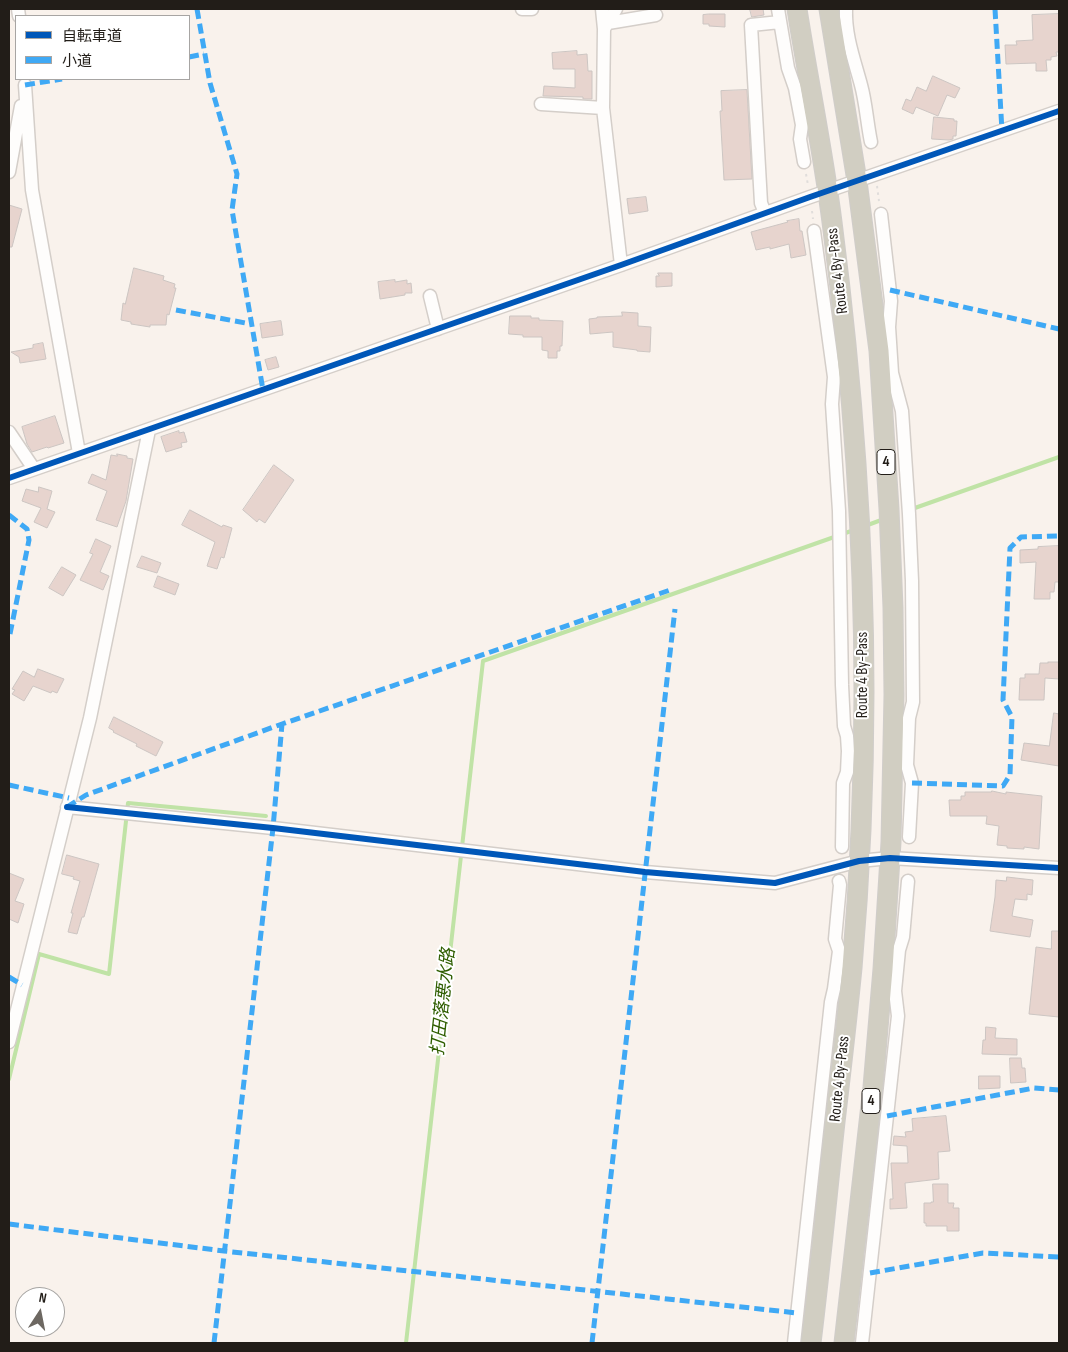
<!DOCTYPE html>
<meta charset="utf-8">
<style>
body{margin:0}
#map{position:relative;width:1068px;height:1352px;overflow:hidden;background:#f9f2ec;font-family:"Sofia Sans Condensed","Noto Sans JP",sans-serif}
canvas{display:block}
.frame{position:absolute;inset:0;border:10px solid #221d18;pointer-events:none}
.legend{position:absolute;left:15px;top:15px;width:175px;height:65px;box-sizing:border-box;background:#fff;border:1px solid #a7a5a3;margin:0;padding:6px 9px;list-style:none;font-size:15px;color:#221d18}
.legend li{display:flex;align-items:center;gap:10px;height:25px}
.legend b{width:25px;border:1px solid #a7a5a3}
.north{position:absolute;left:15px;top:1287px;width:50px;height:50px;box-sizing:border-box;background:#fff;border:1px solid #a7a5a3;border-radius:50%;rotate:11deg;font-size:14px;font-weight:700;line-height:20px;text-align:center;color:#221d18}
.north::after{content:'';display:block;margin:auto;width:18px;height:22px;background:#6d6862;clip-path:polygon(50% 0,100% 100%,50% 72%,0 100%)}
</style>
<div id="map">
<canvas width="1068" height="1352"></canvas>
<div class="frame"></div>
<ul class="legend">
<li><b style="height:6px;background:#0057b8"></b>自転車道</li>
<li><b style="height:6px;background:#3fa9f5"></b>小道</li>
</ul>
<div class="north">N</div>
</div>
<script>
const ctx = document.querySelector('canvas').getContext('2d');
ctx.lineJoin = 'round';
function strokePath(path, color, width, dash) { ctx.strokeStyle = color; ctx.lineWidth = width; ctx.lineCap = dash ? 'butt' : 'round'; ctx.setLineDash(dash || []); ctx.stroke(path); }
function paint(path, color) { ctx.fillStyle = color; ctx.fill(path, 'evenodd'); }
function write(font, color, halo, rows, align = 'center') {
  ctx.font = font + ' "Sofia Sans Condensed","Noto Sans JP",sans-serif'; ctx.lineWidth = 4; ctx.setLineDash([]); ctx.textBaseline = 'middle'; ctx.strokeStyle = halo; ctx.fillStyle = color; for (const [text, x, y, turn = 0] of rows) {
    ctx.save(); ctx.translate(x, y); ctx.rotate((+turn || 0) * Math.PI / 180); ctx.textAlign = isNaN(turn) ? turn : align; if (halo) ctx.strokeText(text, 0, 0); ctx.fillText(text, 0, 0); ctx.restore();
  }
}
strokePath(new Path2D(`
 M912,509L1059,457
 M865,526L884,519
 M9,1079L39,954L109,974L128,803L266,816
 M406,1343L483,661L854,530`), '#c0e3a6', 4);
const building = new Path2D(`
 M750,9H763L764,15L752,17Z
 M709,14H725V27L709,26V24H703V15Z
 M1059,14V52H1056L1057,56L1051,57V60H1046L1047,71H1036V63L1006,64L1005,45H1017L1016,41L1033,40L1032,15Z
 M577,51V55L587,54L588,71H592V99H583V97L543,96L544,86L575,88V69H553L552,53Z
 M933,76L960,88L955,98L947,95L938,116L916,107L913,114L902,109L906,99L911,101L917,87L926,91Z
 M747,90L752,179L724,180L720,111H722L721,91Z
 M934,117L954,119V121H957L956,136H953V139L949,140L932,139Z
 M646,197L648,211L629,214L627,199Z
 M9,205L22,209L12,247H9Z
 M799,219L800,231H802L806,255L791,258L789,244L770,249V247L756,250L751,232L788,222L787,221Z
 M134,268L164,276L163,280L175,284L174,288H176L169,315L167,314L166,325H150V327L131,324V322L121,320L123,303L125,304Z
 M658,273H672V286L656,287V276H659Z
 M395,280V282L407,280V284L411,283L412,293H405V295L380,299L378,282Z
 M622,312L638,313V326L651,327L650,352L637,351V350L613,347V332L590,334L589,319L597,318V317L622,316Z
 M510,316H531V318H539V320L563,321L562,346H560V351H557V358H548V351L542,350V337H523V335L509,334Z
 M281,321L283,335L262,338L260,324Z
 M43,343L46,359L20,363L19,357L11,352L33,348V345Z
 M276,357L279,367L268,370L265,360Z
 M55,416L64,443L48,448L47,447L32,452L27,444L22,427Z
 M179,431V433L184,432L187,442L181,443L182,447L166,452L161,437Z
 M117,454L127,456V458L133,459L126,501L117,527L96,520L107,491L88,483L92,474L106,480L111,455L117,456Z
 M274,465L294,480L265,523L259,519L257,522L243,510Z
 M39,487L52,491L47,509L55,512L47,528L34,522L41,508L22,501L26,489L38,492Z
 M190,510L222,527L223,525L232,528L224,558L221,557L217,569L207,566L215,542L182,525Z
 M96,539L111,546L100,572L109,576L103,590L80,580L93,554L90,553Z
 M1059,546V582H1055L1054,592H1050V599H1034L1036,562L1020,563V550L1038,549V547Z
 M142,556L161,563L157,573L137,567Z
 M62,567L76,575L63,596L49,588Z
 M158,576L179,584L175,595L154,587Z
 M1048,662H1059V679L1045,678L1044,700H1019L1020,678H1025V674H1039L1040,663H1048Z
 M38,669L64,679L57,693L52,691L51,693L33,686L24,701L12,694L15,690L12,689L23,671L34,677Z
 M1054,713L1059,714V766L1021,760L1024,743L1049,746Z
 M114,717L163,742L156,756L136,746L137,744L113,732L114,731L109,728Z
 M992,791L1006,794V792L1042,796L1039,849L1024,847V849L1007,848V846L997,845L999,826L986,824L987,816H950L949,800H961V796H965V792H991Z
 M67,855L99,864L84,917H82L77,934L68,932L73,913H71L80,881L73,879L74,877L62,874Z
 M9,873L24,879L15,901L24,904L18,923L9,919Z
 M1007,877L1033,880L1032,895L1027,894V900L1015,899L1012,916L1033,920L1030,937L990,931L995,897L996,880L1006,881Z
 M1052,931H1059V1017L1029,1014L1036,947L1051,949Z
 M986,1027L996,1028L995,1038L1017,1039V1055L982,1054L983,1040H985Z
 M1010,1058H1021L1022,1068H1025L1026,1082L1011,1083Z
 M979,1076H1000V1088L979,1089Z
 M946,1116L950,1151L938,1152L939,1179L905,1183L907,1208L890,1209V1199H893L891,1163H908L907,1146L893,1145L894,1136L906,1137L905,1132L913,1131L912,1119Z
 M933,1184H948V1203H954L953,1208H959V1231H947V1226H926V1223H924V1203H931V1202H933Z`);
paint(building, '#e7d4ce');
strokePath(building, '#ccc5c2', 1);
const minor = new Path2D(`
 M18,9L19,16
 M522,9H532
 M602,9L604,29
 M616,9L604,29L603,108L621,265
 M778,9L788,68L795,88L802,125L800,139L804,162
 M846,9C845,35 854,59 861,85C866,103 867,123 871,142
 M608,23L656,15
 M25,85L32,190L79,453
 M541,104L603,108
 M9,172L21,106
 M765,213L761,203L751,25L780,22
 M881,214L891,301L889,327L892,373L902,411L909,514L912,581L913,702L909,718L907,765L912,783L909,837
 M814,231L834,377L832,404L839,511L842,685L844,726L847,736L848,751L847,772L843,783L842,847
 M430,296L438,329
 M9,432L34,469
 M9,478L621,265L810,197L1059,111
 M67,807L273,828L645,872L775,883L859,861L890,858L1059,868
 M9,1042L90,718L149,430
 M794,1343L831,1002L834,989L839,951L835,939L840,885L839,881
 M862,1343L898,1016L895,991L899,950L903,937L908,881`);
const highway = new Path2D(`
 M797,9C808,80 823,151 832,222C852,377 864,535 864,692C864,784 860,876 852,968C847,1019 841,1071 835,1122C827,1196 820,1270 811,1343
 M829,9L857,181L879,351L889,509L893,608L894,695L891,842L883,969L873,1087L844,1343`);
strokePath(minor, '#d4cec9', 15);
strokePath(highway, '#d0cdca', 21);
strokePath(new Path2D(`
 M806,174L808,185
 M877,186L879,201
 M812,211L813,219`), '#e0dddb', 2, [2.5, 4]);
strokePath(minor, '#fefdfc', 12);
strokePath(highway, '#d1cec2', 19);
strokePath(new Path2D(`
 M197,9L210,83L237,174L232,210L263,390
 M995,9L1002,131
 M189,57L204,54
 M25,85L62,79
 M890,290L1059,329
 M176,310L251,324
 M9,515L27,529L29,540L9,639
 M912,783L1003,786L1010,775L1012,717L1003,700L1010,548L1021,537L1059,536
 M9,785L69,798
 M67,807L86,795L282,724L673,589
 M9,977L22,985
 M887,1116L1034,1088L1059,1090
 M9,1224L224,1251L797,1313
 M870,1273L983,1253L1059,1257
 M214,1343L273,828L282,724
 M592,1343L675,609`), '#3fa9f5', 5, [10, 5]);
strokePath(new Path2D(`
 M9,478L621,265L810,197L1059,111
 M67,807L273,828L645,872L775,883L859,861L890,858L1059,868`), '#0057b8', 6);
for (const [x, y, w] of [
 [886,462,18],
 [871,1101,18]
]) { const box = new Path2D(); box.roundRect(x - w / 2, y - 12.5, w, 25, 4); ctx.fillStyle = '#fff'; ctx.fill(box); strokePath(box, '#221d18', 1); }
write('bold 15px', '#221d18', null, [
 ["4",886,462],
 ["4",871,1101]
]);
write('16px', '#221d18', '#fff', [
 ["Route 4 By-Pass",838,271,-97],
 ["Route 4 By-Pass",863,675,-90],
 ["Route 4 By-Pass",840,1079,-84]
]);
write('italic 18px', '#2f5e01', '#fff', [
 ["打田落悪水路",444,1002,-84]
]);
</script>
